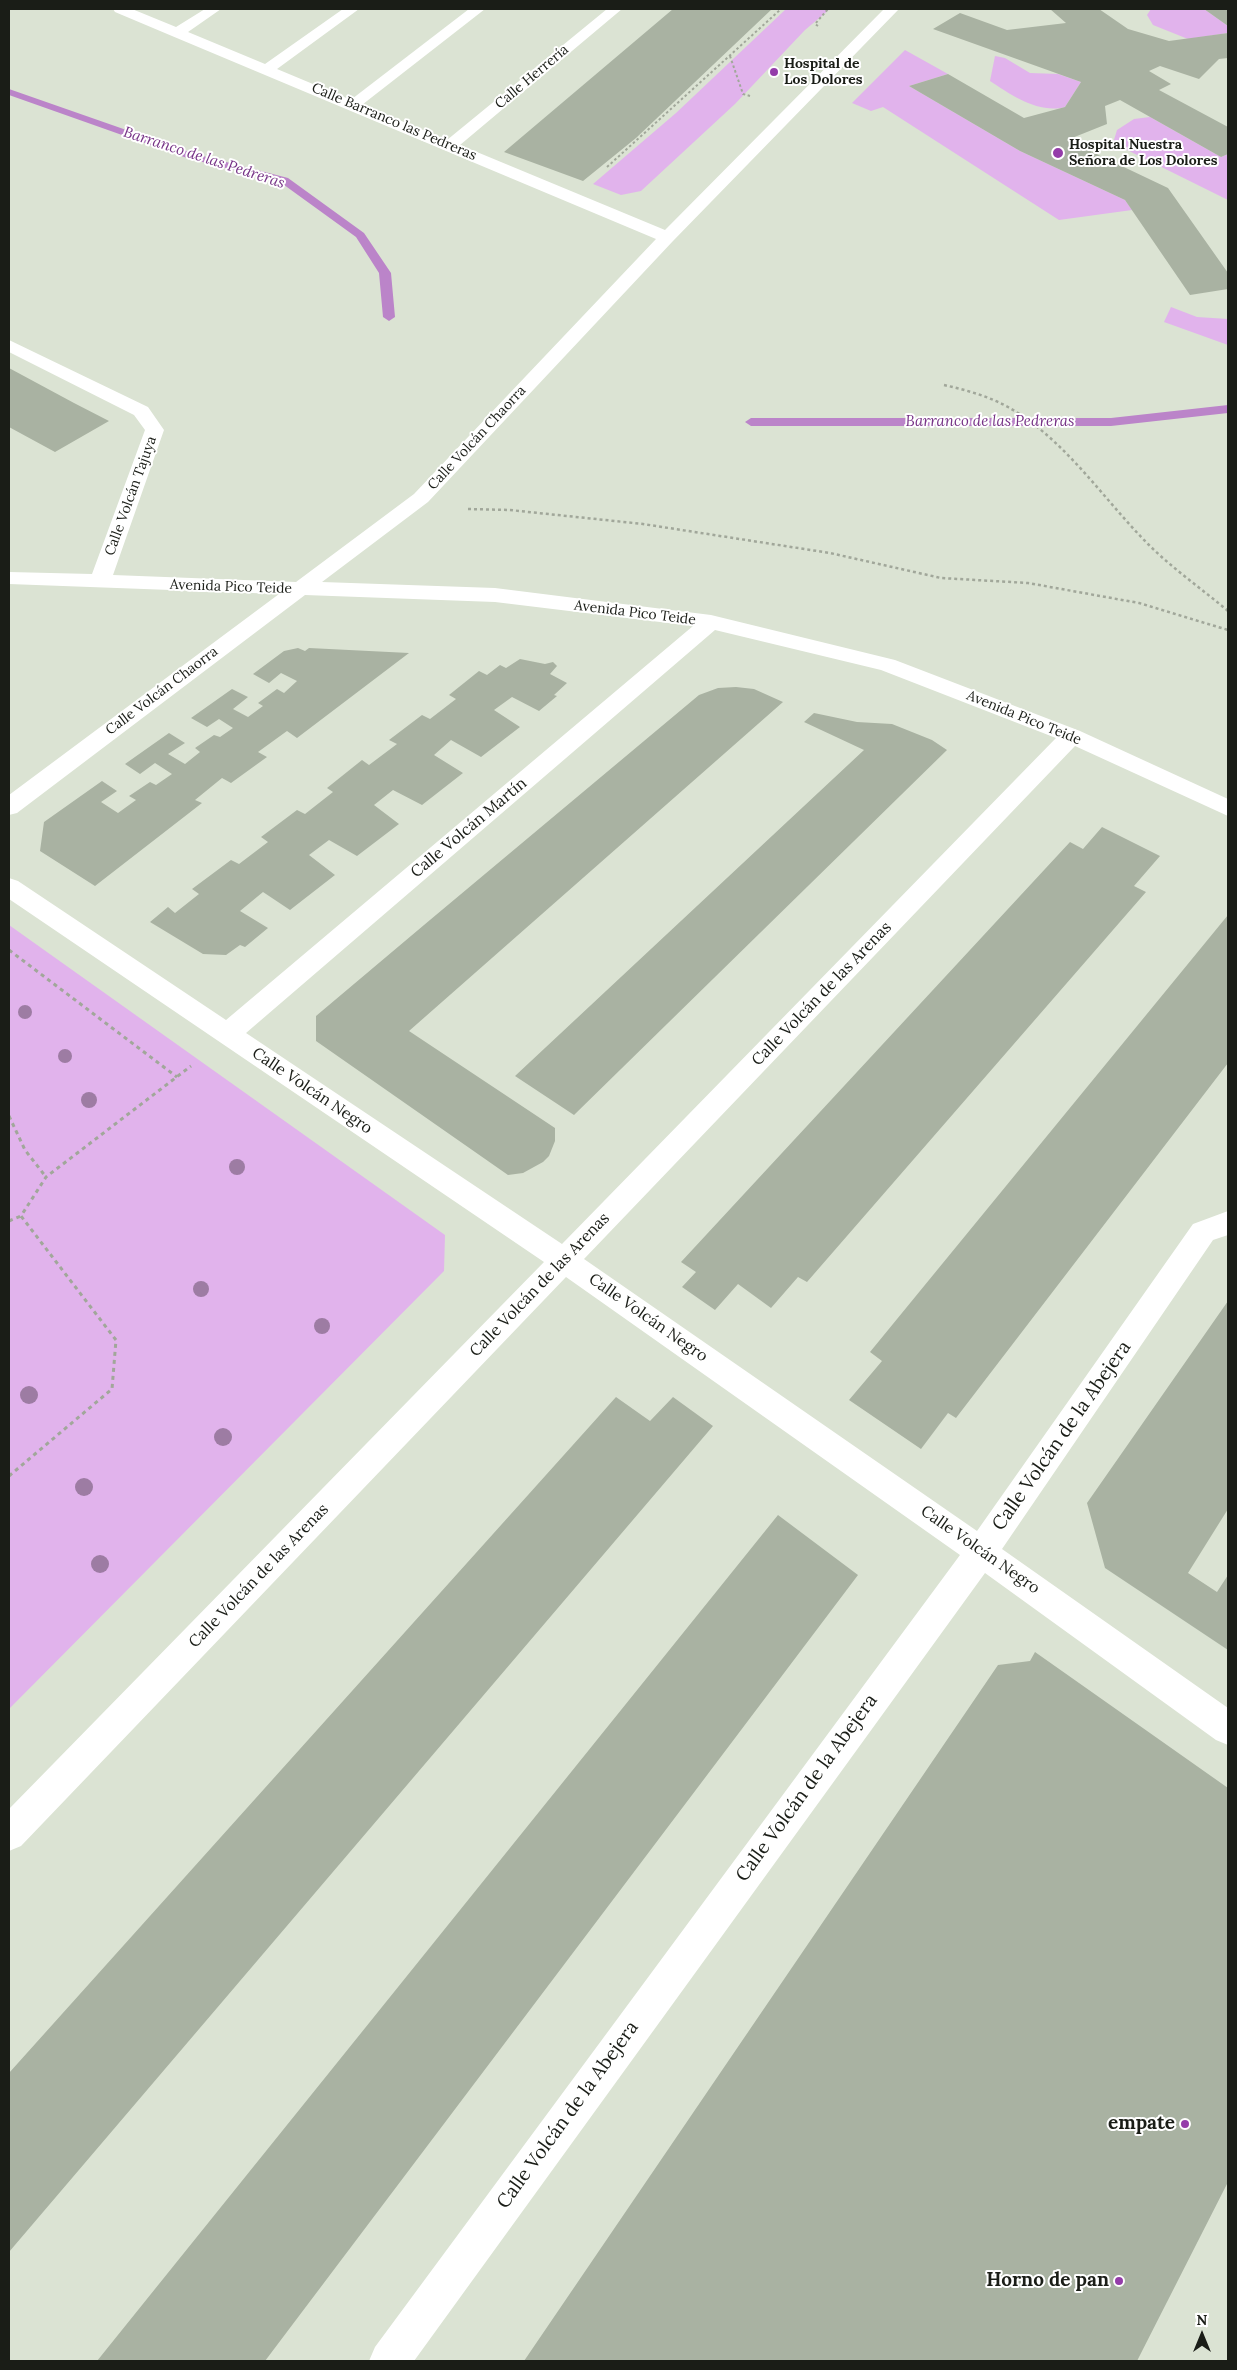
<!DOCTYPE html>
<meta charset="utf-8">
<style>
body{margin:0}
#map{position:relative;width:1237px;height:2370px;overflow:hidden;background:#dbe3d3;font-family:Lora,serif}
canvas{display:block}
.frame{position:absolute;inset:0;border:10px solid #1a1d17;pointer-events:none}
.north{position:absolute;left:1177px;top:2310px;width:50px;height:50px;-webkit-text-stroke:4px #fff;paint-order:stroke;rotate:0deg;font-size:14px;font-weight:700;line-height:20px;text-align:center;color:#1a1d17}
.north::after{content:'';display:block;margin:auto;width:18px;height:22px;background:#1a1d17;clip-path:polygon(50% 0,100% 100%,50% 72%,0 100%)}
</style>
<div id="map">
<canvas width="1237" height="2370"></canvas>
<div class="frame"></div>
<div class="north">N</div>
</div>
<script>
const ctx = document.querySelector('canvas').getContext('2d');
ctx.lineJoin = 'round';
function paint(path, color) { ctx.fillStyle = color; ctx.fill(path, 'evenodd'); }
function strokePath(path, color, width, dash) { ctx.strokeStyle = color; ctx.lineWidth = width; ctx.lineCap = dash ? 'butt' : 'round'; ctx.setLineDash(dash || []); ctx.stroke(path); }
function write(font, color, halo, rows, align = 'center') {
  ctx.font = font + ' Lora,serif'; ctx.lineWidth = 4; ctx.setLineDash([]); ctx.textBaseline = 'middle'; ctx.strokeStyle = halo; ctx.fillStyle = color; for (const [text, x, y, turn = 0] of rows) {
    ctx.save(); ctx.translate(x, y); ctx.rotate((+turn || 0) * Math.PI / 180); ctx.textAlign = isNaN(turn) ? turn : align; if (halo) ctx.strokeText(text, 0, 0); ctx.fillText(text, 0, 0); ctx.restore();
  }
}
paint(new Path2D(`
 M786,9H830L805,30L735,104L641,191L621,195L593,184L676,113Z
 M1151,9H1204L1228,26V33L1188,39L1153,25L1147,15Z
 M905,50L948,74L909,86L1020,151L1125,200L1132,210L1059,220L883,107L871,111L852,103Z
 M995,56L1005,58L1030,73L1058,74L1081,82L1065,107C1039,114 1011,95 990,81Z
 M1150,117L1221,157L1228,154V200L1113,143L1117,130L1134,119Z
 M1171,307L1197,317L1228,319V345L1164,322Z
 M9,925L445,1235L444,1271L9,1709Z`), '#e1b3ec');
paint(new Path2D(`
 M9,89L195,154L288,178L364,233L391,273L395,317L389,321L383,317L379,273L356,237L280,182L187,158L9,95Z
 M1228,405V413L1111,426H751L745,422L751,418H1111Z`), '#bb84c9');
paint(new Path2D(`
 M673,9H772L636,138L583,181L504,152Z
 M1050,9H1099L1128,29L1169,41L1228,33V58L1219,59L1199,79L1160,66L1149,71L1171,84L1159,90L1228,127V154L1221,157L1120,100L1105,106L1107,124L1067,140L1168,188L1228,273V289L1190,295L1125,200L1020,151L909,86L948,74L1024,118L1065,107L1081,82L933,29L960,13L1007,30L1066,23Z
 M1204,9H1228V26Z
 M9,368L74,403L109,421L55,452L9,427Z
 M298,648L305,651L309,648L409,653L297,738L287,731L258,752L267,757L231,783L222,778L195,800L202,803L95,886L40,851L44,822L102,781L117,791L101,802L118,813L136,800L129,796L150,782L156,785L172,774L155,763L140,774L125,764L169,733L185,743L168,754L185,764L200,752L195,748L214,735L220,737L233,728L219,719L207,727L191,718L232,689L248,697L233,709L248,717L263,706L258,703L277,689L284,693L297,681L281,673L269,683L253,674L284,651Z
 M520,659L545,664L553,662L557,666L550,674L567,683L554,695L557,696L539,711L512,697L494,710L520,727L481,757L451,740L434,755L463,773L422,805L393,790L374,805L399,824L357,856L329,840L309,855L335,875L290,910L263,892L240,911L268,928L245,947L240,945L226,955L203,954L150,922L168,907L175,913L199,894L192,889L231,860L239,864L268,842L261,837L297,810L305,814L333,792L327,788L362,760L369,765L397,744L389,740L422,715L430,719L456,699L449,695L479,671L487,675L500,665L506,668Z
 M736,687L754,689L783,702L409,1031L555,1128V1141L549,1156L543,1162L523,1173L508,1175L316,1041V1016L424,925L699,695L718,688Z
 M814,713L857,722L892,724L932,740L947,750L574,1115L515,1076L864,750L804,722Z
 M1102,827L1160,856L1134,886L1146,892L807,1282L798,1277L771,1308L738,1284L715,1310L682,1287L696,1272L681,1262L1070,842L1083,849Z
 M1228,915V1063L956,1418L948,1413L921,1449L849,1400L882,1361L870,1352Z
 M1228,1301V1509L1188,1573L1217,1592L1228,1575V1650L1105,1568L1087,1503Z
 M616,1397L650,1421L673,1397L713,1426L9,2252V2073Z
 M778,1515L858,1575L265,2361H97Z
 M1035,1652L1228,1788V2182L1137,2361H524L998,1665L1030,1661Z`), '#a9b2a2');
strokePath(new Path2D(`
 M818,26L815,24L828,9
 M730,56L743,94L750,96
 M607,167L781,9`), '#a1a79a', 2, [2.5, 2.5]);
strokePath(new Path2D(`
 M944,385C966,390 988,396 1008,407C1066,440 1103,499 1149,545C1173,569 1202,589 1228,611
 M468,509L510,510L643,524L830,553L941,578L1028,583L1139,603L1228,630`), '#a1a79a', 2.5, [3, 3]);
strokePath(new Path2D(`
 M9,950L177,1077
 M9,1116L25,1150L46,1177
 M9,1221L21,1216
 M9,1476L112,1389L116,1340L21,1216L46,1177L191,1066`), '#a1a79a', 3, [4, 4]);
paint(new Path2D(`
 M469,9H485L358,108H348L345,105L348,102Z`), '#fff');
paint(new Path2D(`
 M113,9H132L176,27L205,9H221L188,32L265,64L343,9H359L277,69L447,140L607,9H622L460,145L665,230L884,9H899L673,241L428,502L322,582L495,588L711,615L895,660L1080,731L1228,799V816L1075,746L584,1259L977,1531L1193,1224L1228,1211V1235L1213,1240L1002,1549L1228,1708V1745L1216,1740L985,1573L414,2361H369L375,2347L960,1555L566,1277L21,1846L9,1851V1809L544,1262L9,899V878L18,881L226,1020L693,626L495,602L305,595L17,813L9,815V795L279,594L9,584V572L92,574L145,430L134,415L9,352V340L148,407L164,430L113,575L296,582L414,494L656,239L172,36L115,12ZM715,630L881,670L1056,738L562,1244L246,1033Z`), '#fff');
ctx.fillStyle = '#9d7ca3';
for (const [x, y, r] of [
 [25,1012,7],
 [65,1056,7],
 [89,1100,8],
 [237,1167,8],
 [201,1289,8],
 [322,1326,8],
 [29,1395,9],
 [223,1437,9],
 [84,1487,9],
 [100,1564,9]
]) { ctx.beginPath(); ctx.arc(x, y, r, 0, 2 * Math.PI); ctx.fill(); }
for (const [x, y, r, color] of [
 [774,72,5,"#943ca9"],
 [1058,153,6,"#943ca9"],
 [1185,2124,5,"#943ca9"],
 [1119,2281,5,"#943ca9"]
]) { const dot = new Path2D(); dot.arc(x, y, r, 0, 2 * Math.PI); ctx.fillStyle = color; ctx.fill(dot); strokePath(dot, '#fff', 2); }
write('bold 14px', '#1a1d17', '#fff', [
 ["Hospital de",784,64],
 ["Los Dolores",784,80],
 ["Hospital Nuestra",1069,145],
 ["Señora de Los Dolores",1069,161]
], 'left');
write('14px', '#1a1d17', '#fff', [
 ["Calle Herrería",532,77,-40],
 ["Calle Barranco las Pedreras",394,122,23],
 ["Calle Volcán Chaorra",477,438,-47],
 ["Calle Volcán Tajuya",131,496,-70],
 ["Avenida Pico Teide",231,587,2],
 ["Avenida Pico Teide",635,613,7],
 ["Calle Volcán Chaorra",162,691,-37],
 ["Avenida Pico Teide",1024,718,22]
]);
write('italic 15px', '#763286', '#fff', [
 ["Barranco de las Pedreras",204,158,18],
 ["Barranco de las Pedreras",990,422]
]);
write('16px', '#1a1d17', '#fff', [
 ["Calle Volcán Martín",469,828,-40],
 ["Calle Volcán de las Arenas",822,994,-46],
 ["Calle Volcán Negro",312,1091,34],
 ["Calle Volcán de las Arenas",540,1285,-46],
 ["Calle Volcán Negro",648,1318,35],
 ["Calle Volcán Negro",980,1550,35],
 ["Calle Volcán de las Arenas",259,1576,-46]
]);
write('19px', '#1a1d17', '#fff', [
 ["Calle Volcán de la Abejera",1062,1436,-55],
 ["Calle Volcán de la Abejera",807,1788,-54],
 ["Calle Volcán de la Abejera",568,2115,-54]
]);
write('bold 19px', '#1a1d17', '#fff', [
 ["empate",1175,2124],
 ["Horno de pan",1109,2281]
], 'right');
</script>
